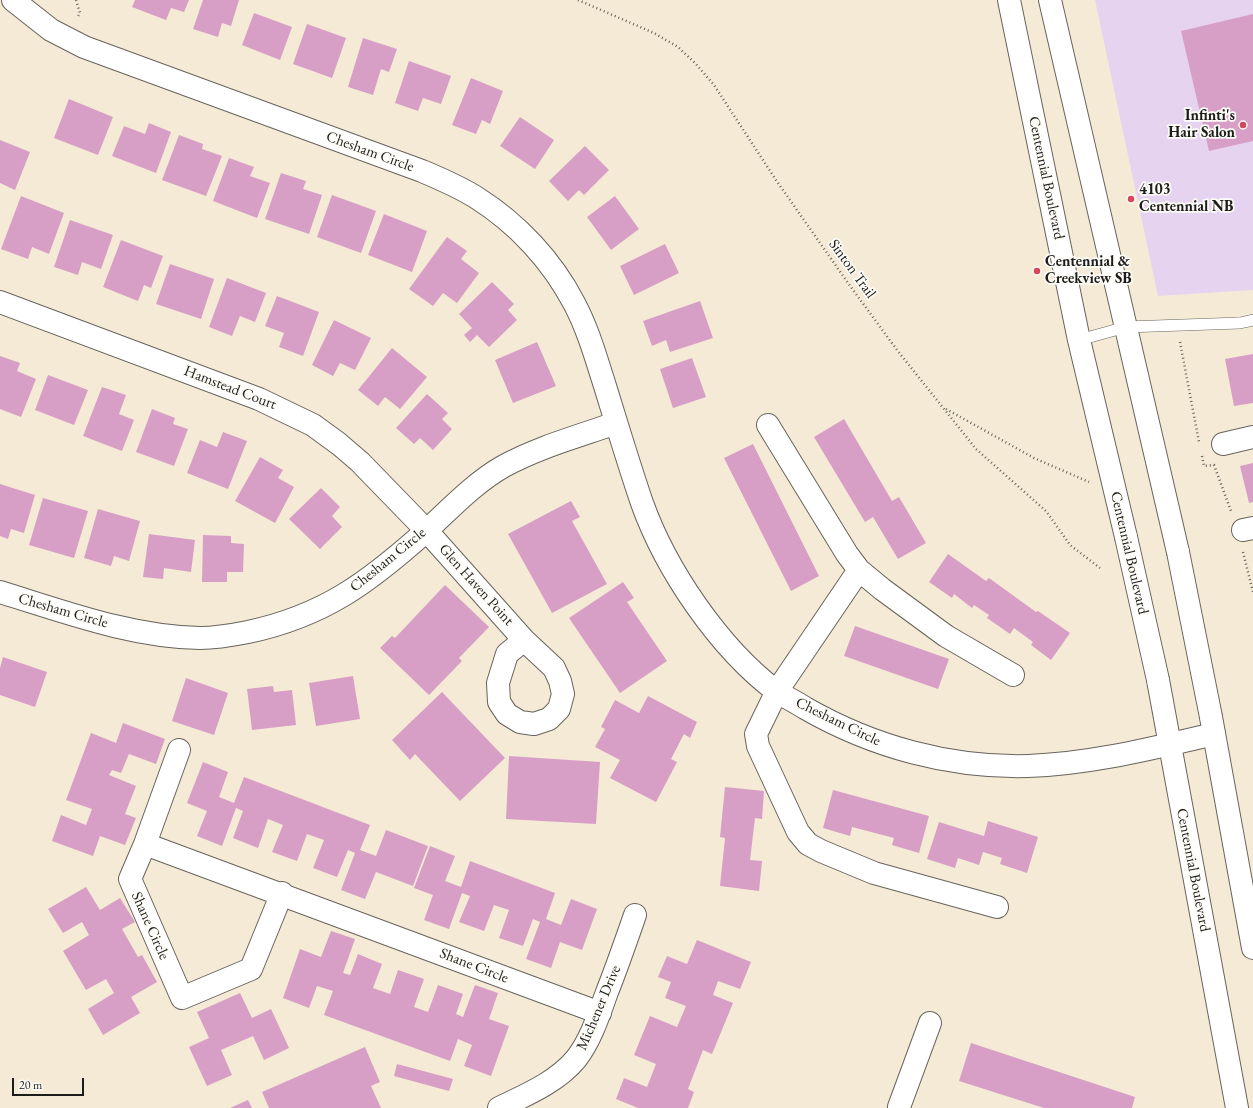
<!DOCTYPE html>
<style>
body{margin:0}
#map{position:relative;width:1253px;height:1108px;overflow:hidden;background:#f5ead6;font-family:"EB Garamond",serif}
canvas{display:block}
.scale{position:absolute;left:12px;top:1078px;width:72px;height:18px;box-sizing:border-box;border:2px solid #1c1c1c;border-top:0;padding-left:5px;font-size:12px;line-height:14px;white-space:nowrap;color:#1c1c1c;-webkit-text-stroke:3px #fdfcf7;paint-order:stroke}
</style>
<div id="map">
<canvas width="1253" height="1108"></canvas>
<div class="scale">20 m</div>
</div>
<script>
const ctx = document.querySelector('canvas').getContext('2d');
ctx.lineJoin = 'round';
function paint(path, color) { ctx.fillStyle = color; ctx.fill(path, 'evenodd'); }
function strokePath(path, color, width, dash) { ctx.strokeStyle = color; ctx.lineWidth = width; ctx.lineCap = dash ? 'butt' : 'round'; ctx.setLineDash(dash || []); ctx.stroke(path); }
function write(font, color, halo, rows, align = 'center') {
  ctx.font = font + ' "EB Garamond",serif'; ctx.lineWidth = 3.5; ctx.setLineDash([]); ctx.textBaseline = 'middle'; ctx.strokeStyle = halo; ctx.fillStyle = color; for (const [text, x, y, turn = 0] of rows) {
    ctx.save(); ctx.translate(x, y); ctx.rotate((+turn || 0) * Math.PI / 180); ctx.textAlign = isNaN(turn) ? turn : align; if (halo) ctx.strokeText(text, 0, 0); ctx.fillText(text, 0, 0); ctx.restore();
  }
}
paint(new Path2D(`
 M1095,0H1253V290L1158,296Z`), '#e6d3f0');
paint(new Path2D(`
 M135,0H189L184,12L171,8L166,20L132,7Z
 M203,0H239L231,26L222,23L218,37L193,29Z
 M254,13L292,27L280,60L242,45Z
 M1253,14V141L1209,151L1181,31Z
 M307,24L346,38L332,78L293,64Z
 M363,38L397,49L389,72L381,69L373,95L348,87Z
 M409,61L451,76L441,104L423,98L418,111L395,103Z
 M471,78L503,91L490,124L482,120L476,134L452,125Z
 M69,99L113,117L98,155L54,138Z
 M520,117L554,140L535,169L500,146Z
 M149,123L171,132L156,173L112,156L124,126L145,134Z
 M179,135L203,144L202,149L222,156L206,196L162,180Z
 M0,140L30,152L15,190L0,183Z
 M585,146L609,170L584,195L579,190L568,201L549,181Z
 M229,158L254,167L250,176L270,183L257,218L213,201Z
 M281,173L306,181L303,189L322,195L309,234L265,219Z
 M332,195L376,211L361,253L317,237Z
 M21,196L64,213L49,254L32,247L28,259L1,249Z
 M615,196L639,229L611,250L587,217Z
 M384,214L427,231L412,272L368,255Z
 M70,220L113,235L101,269L82,262L78,275L54,267Z
 M447,237L467,251L461,259L479,273L457,303L443,293L433,306L409,289Z
 M121,240L163,256L151,288L144,285L138,301L103,287Z
 M665,244L679,273L634,295L620,266Z
 M170,264L214,279L201,319L156,304Z
 M227,278L266,293L255,322L240,316L232,336L209,327Z
 M492,282L514,304L508,310L517,320L489,347L477,335L470,342L464,335L472,328L459,314Z
 M277,296L319,312L303,356L279,347L284,333L265,326Z
 M700,301L713,338L670,352L666,340L652,346L643,321Z
 M334,320L371,338L355,370L340,363L333,376L312,365Z
 M537,342L556,386L513,403L495,360Z
 M392,348L427,377L400,409L385,397L378,406L358,390Z
 M1253,354V403L1234,406L1225,359Z
 M0,356L20,363L17,371L36,379L21,417L0,409Z
 M692,358L706,397L673,408L660,369Z
 M48,375L88,390L74,425L35,410Z
 M102,387L126,395L119,414L134,420L122,451L83,436Z
 M427,394L448,413L442,419L452,429L433,450L420,438L414,444L396,428Z
 M152,409L175,418L173,424L188,429L174,466L136,452Z
 M844,419L892,501L899,497L926,543L898,559L873,517L865,522L814,437Z
 M223,432L247,441L228,489L187,473L200,440L217,447Z
 M753,444L819,576L791,591L724,458Z
 M260,457L283,470L278,478L294,487L275,523L235,501Z
 M1253,463V502L1249,503L1240,466Z
 M0,484L35,495L24,533L11,529L8,539L0,536Z
 M321,488L340,507L332,516L342,527L320,549L289,519Z
 M43,498L88,511L74,558L29,545Z
 M571,501L580,517L572,521L607,584L552,613L508,534Z
 M98,509L140,521L129,561L114,556L111,566L84,558Z
 M149,534L195,540L191,572L164,568L163,579L143,577Z
 M203,535L231,536V543L244,544L243,572H227V582H202Z
 M948,554L986,581L989,578L1036,612L1038,611L1070,633L1051,660L1031,645L1033,642L1014,628L1010,634L987,618L989,615L974,605L972,608L954,594L952,598L929,582Z
 M623,582L634,598L627,602L667,661L620,693L569,618Z
 M445,585L489,627L459,658L462,661L429,695L380,648L392,636L395,638Z
 M855,626L949,659L938,689L844,656Z
 M3,657L47,672L35,707L0,695V668Z
 M353,676L360,719L316,726L309,683Z
 M186,678L228,693L214,735L172,721Z
 M273,686L274,692L292,690L296,725L252,730L247,689Z
 M442,692L505,758L460,801L415,754L410,760L392,740Z
 M648,696L697,722L690,738L684,734L671,759L677,762L656,802L610,778L620,760L595,747L605,729L601,727L615,700L639,713Z
 M123,723L165,739L156,764L129,754L121,773L112,770L109,775L136,786L125,814L136,818L125,845L100,836L93,856L52,841L61,815L86,825L92,809L66,800L91,733L116,743Z
 M509,756L600,762L596,824L506,819Z
 M203,762L228,772L219,797L234,803L244,777L370,825L360,850L376,856L386,830L428,846L413,886L376,872L365,899L341,890L355,853L348,850L337,877L313,868L324,840L307,834L297,861L272,852L283,825L268,819L258,848L233,838L243,811L236,808L222,846L197,836L207,811L187,803Z
 M725,787L764,791L762,819L755,818L750,860L762,861L759,891L720,886L725,838L720,837Z
 M833,790L929,816L919,853L892,845L894,838L852,827L850,836L823,828Z
 M988,821L1038,837L1027,873L1000,864L1002,858L983,852L979,865L958,858L955,868L927,859L939,822L984,836Z
 M430,846L455,856L445,881L461,887L470,861L555,893L546,919L561,925L571,899L597,909L582,950L560,942L551,968L526,959L540,922L533,919L523,946L499,938L509,910L494,905L484,931L459,922L470,896L462,893L449,929L424,920L433,895L414,888Z
 M86,887L100,910L120,898L135,922L122,929L138,957L142,955L157,982L131,997L140,1013L103,1035L88,1009L114,993L106,979L86,990L63,951L89,935L82,922L63,933L48,909Z
 M331,931L355,939L343,973L350,975L358,954L382,964L373,988L390,994L398,970L424,979L414,1007L428,1012L438,985L463,994L456,1014L463,1017L475,985L498,993L489,1019L509,1026L491,1076L464,1066L472,1045L458,1039L450,1061L324,1015L333,991L317,986L309,1008L283,998L300,949L321,957Z
 M697,940L751,962L740,989L718,981L713,995L733,1003L712,1054L703,1050L688,1089L694,1092L688,1108H638L616,1099L624,1078L647,1087L656,1064L634,1055L650,1016L677,1027L686,1006L665,998L671,982L658,977L667,956L687,964Z
 M240,993L252,1018L271,1009L289,1048L264,1060L253,1036L221,1050L232,1075L207,1086L189,1047L209,1038L197,1012Z
 M971,1043L1135,1097L1132,1108H1044L959,1081Z
 M365,1047L380,1082L371,1086L381,1108H269L262,1092Z
 M397,1064L453,1079L449,1091L394,1076Z
 M248,1100L252,1108H230Z`), '#d89fc6');
const service = new Path2D(`
 M1079,340L1126,327L1240,323L1253,320`);
const minor = new Path2D(`
 M13,0L51,30L84,47L422,171C441,179 460,187 477,198C518,224 552,261 574,303C588,329 596,358 605,386C617,425 629,465 642,503C666,570 719,648 776,691C785,697 796,702 805,708C873,747 950,768 1028,766C1091,764 1153,748 1214,734
 M0,302L259,399L313,425L339,444L360,462L426,530L524,640L554,668L560,681L563,694L559,709L549,719L534,724L520,722L507,714L499,702L498,683L507,654L524,640
 M768,425L847,554L859,570L882,589L946,636L1013,675
 M1223,444L1253,437
 M1243,530L1253,528
 M859,570L777,691L756,734L758,746L798,832L808,844L821,851L874,873L997,907
 M0,592C65,612 132,637 200,638C216,638 233,635 248,632C324,616 369,582 425,532C450,509 474,483 504,466C539,447 579,436 616,423
 M145,844L179,750
 M282,893L251,969L182,998L130,879L145,844L600,1013
 M899,1107L930,1023
 M499,1108C526,1095 557,1082 576,1059C591,1040 599,1014 607,992C617,967 626,941 635,915`);
const primary = new Path2D(`
 M1009,0L1079,340L1126,537
 M1050,0L1178,552
 M1158,680L1237,1108
 M1211,717L1253,948`);
strokePath(service, '#68645d', 12);
strokePath(minor, '#68645d', 24);
strokePath(primary, '#68645d', 24);
strokePath(new Path2D(`
 M76,0L80,13L77,18
 M578,0L654,33L678,47L696,64L714,85L776,180L848,283L897,350L976,449L1046,511L1070,545L1100,568
 M1180,342L1199,442
 M946,409L1034,458L1089,482
 M1202,456L1204,466L1214,465L1231,511
 M1243,552L1253,592`), '#68645d', 2.5, [1, 3]);
strokePath(service, '#fff', 11);
strokePath(minor, '#fff', 22);
strokePath(primary, '#fff', 22);
const primaryBridge = new Path2D(`
 M1126,537L1158,680
 M1178,552L1211,717`);
strokePath(primaryBridge, '#68645d', 24, []);
strokePath(primaryBridge, '#fff', 22);
for (const [x, y, r, color] of [
 [1243,125,4,"#d1495b"],
 [1131,199,4,"#d1495b"],
 [1037,271,4,"#d1495b"]
]) { const dot = new Path2D(); dot.arc(x, y, r, 0, 2 * Math.PI); ctx.fillStyle = color; ctx.fill(dot); strokePath(dot, '#fdfcf7', 1.5); }
write('bold 15px', '#1c1c1c', '#fdfcf7', [
 ["Infinti's",1235,116,"right"],
 ["Hair Salon",1235,133,"right"],
 ["4103",1139,190],
 ["Centennial NB",1139,207],
 ["Centennial &",1045,262],
 ["Creekview SB",1045,279]
], 'left');
write('15px', '#1c1c1c', '#fdfcf7', [
 ["Chesham Circle",370,152,20],
 ["Centennial Boulevard",1046,178,78],
 ["Sinton Trail",852,269,54],
 ["Hamstead Court",230,388,21],
 ["Centennial Boulevard",1129,553,77],
 ["Chesham Circle",388,560,-39],
 ["Glen Haven Point",476,585,48],
 ["Chesham Circle",63,611,16],
 ["Chesham Circle",838,722,26],
 ["Centennial Boulevard",1193,870,79],
 ["Shane Circle",150,926,66],
 ["Shane Circle",474,966,21],
 ["Michener Drive",599,1008,-67]
]);
</script>
